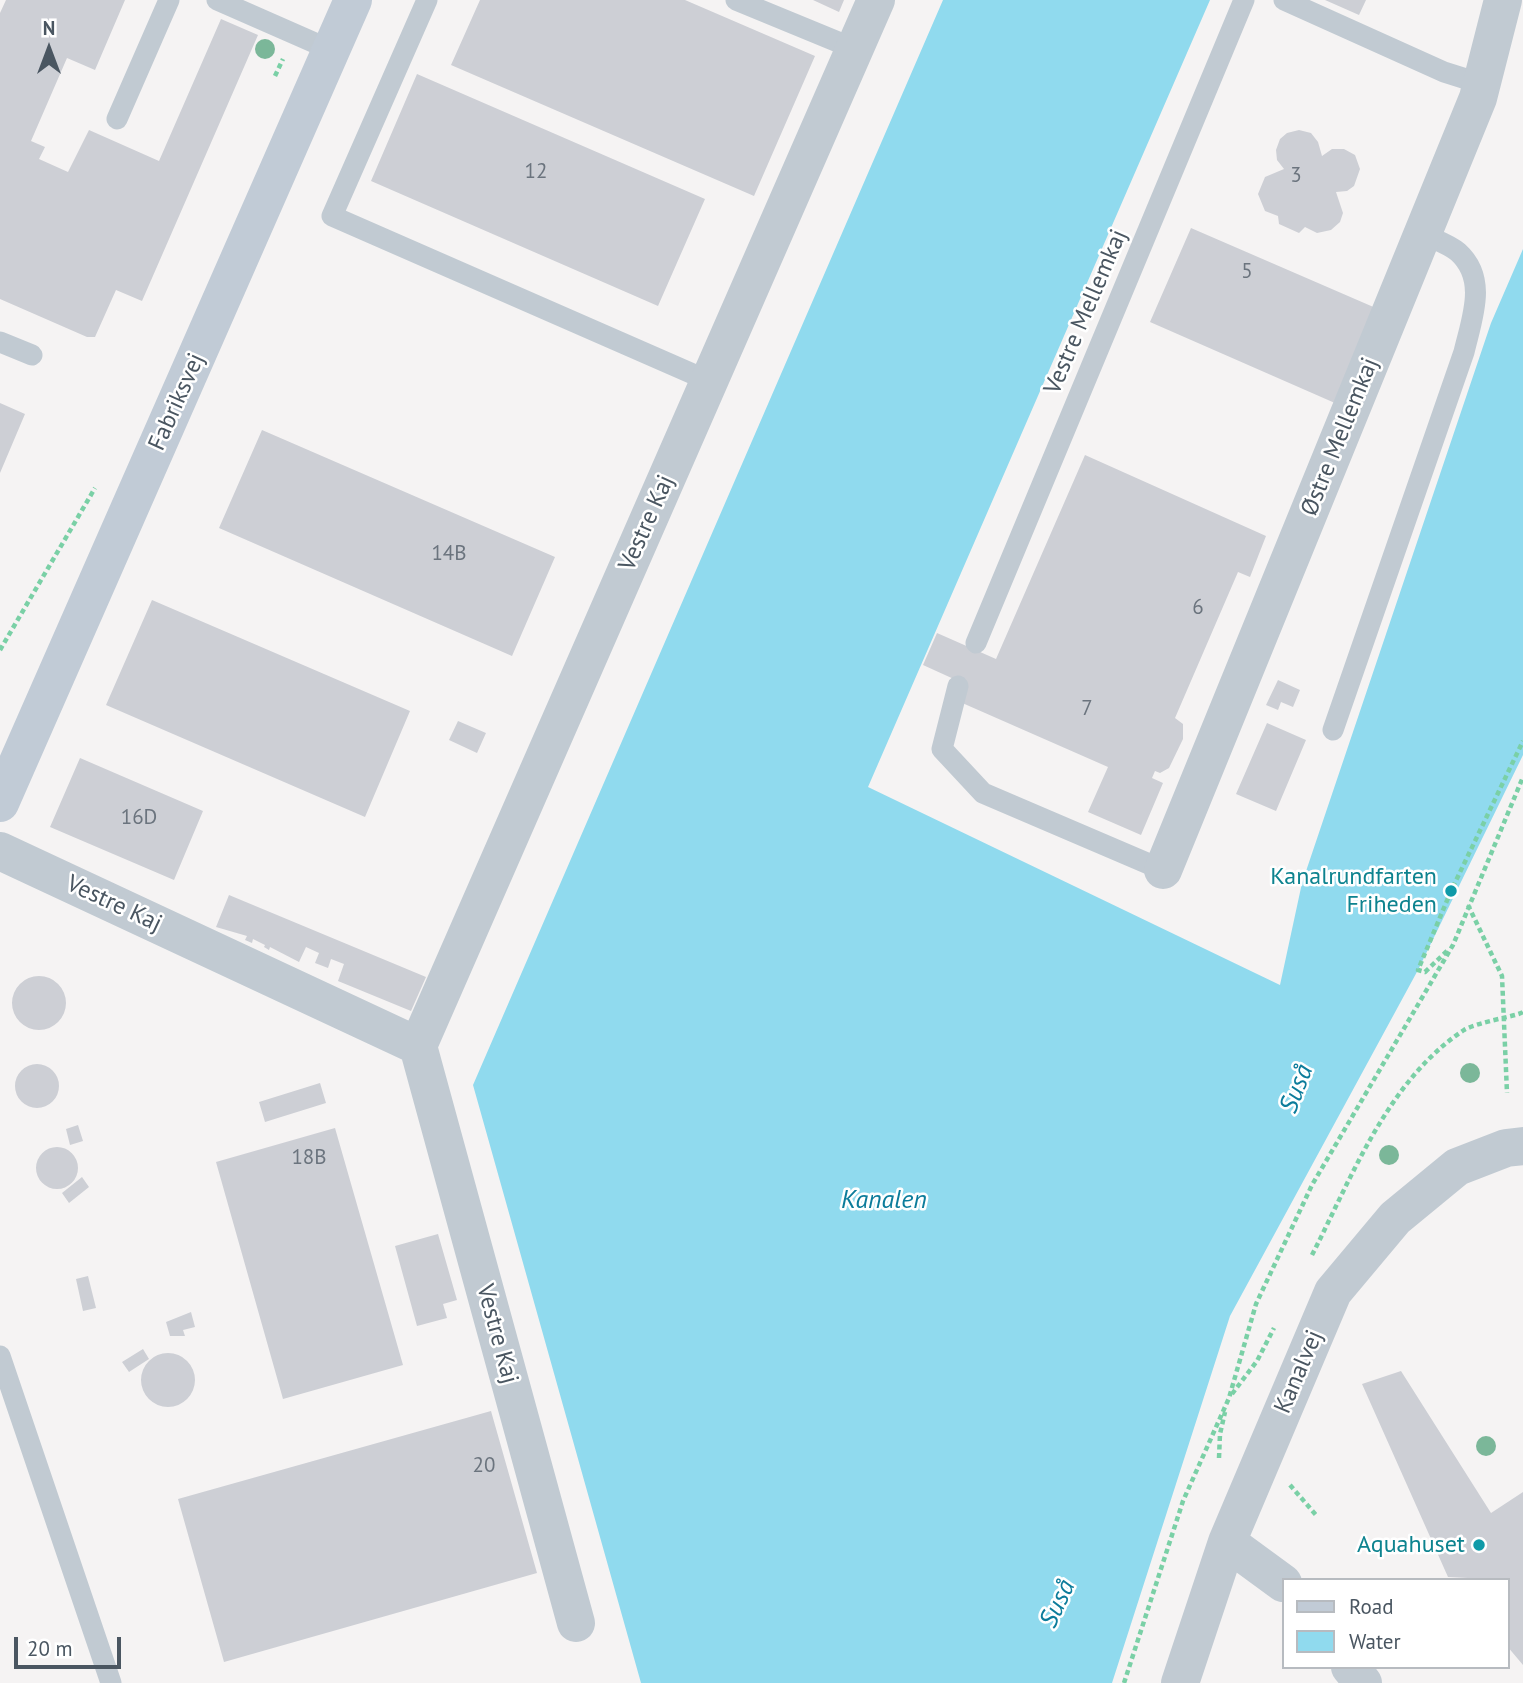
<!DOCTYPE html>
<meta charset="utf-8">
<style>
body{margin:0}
#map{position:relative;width:1523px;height:1683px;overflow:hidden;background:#f5f3f3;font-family:"PT Sans",sans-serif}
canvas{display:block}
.legend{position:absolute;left:1282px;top:1578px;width:228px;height:91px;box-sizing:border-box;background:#fff;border:2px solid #b7bbc0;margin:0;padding:9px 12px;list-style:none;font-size:21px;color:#4a5661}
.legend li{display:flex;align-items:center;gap:14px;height:35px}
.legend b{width:35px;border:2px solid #b7bbc0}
.north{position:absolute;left:14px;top:14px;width:70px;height:70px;-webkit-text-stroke:5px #fff;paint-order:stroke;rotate:0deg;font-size:19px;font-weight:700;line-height:28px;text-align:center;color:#4a5661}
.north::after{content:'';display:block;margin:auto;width:24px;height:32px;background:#4a5661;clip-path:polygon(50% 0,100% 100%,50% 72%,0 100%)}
.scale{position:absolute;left:14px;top:1637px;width:107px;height:32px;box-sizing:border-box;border:4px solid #4a5661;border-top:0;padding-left:9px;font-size:21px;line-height:24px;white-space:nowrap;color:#4a5661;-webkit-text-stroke:5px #fff;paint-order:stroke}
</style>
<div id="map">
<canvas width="1523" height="1683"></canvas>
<ul class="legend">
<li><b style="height:9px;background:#c1cbd6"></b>Road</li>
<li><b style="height:19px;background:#90daee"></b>Water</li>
</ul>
<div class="north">N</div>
<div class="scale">20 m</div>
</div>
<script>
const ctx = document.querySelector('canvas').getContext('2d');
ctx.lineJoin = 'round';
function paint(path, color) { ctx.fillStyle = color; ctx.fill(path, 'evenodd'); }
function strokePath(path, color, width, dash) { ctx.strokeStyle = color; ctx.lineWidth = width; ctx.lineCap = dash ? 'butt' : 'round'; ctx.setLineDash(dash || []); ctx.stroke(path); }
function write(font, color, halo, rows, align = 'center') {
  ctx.font = font + ' "PT Sans",sans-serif'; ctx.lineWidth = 5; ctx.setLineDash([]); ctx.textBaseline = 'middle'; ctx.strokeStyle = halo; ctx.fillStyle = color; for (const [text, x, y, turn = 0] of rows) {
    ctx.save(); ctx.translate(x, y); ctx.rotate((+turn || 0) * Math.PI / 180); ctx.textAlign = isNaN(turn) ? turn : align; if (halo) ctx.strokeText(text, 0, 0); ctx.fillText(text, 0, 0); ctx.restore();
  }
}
paint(new Path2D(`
 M943,0H1210L868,787L1280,985L1302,883L1491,323L1523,249V755L1418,970L1230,1316L1112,1683H641L473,1085Z`), '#90daee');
paint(new Path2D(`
 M6,0H125L95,70L67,58L31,141L45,147L39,159L68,172L89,130L159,161L221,19L258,35L142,301L116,290L95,337H87L0,299V13Z
 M480,0H685L815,56L754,196L451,65Z
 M813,0H844L839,12Z
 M1325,0H1366L1359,15Z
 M417,74L705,199L658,306L371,181Z
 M1299,130L1311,133L1318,142L1322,156L1332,149H1344L1355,155L1360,169L1354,186L1347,191L1336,192L1343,213L1340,222L1331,230L1317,233L1305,227L1299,233L1279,224L1278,216L1265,211L1258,194L1265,177L1284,169L1277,160L1276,150L1280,139L1287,133Z
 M1191,228L1385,312L1344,407L1150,322Z
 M0,403L25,414L0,473Z
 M262,430L555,557L512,656L219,528Z
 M1085,455L1266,536L1250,577L1238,572L1175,718L1183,724V739L1169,768L1160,773L1155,771L1152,778L1163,783L1141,835L1088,812L1108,767L960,702L967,685L923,665L937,633L996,659Z
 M152,600L410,711L365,817L106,705Z
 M1278,680L1300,690L1293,707L1281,702L1278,710L1266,705Z
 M458,721L486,733L477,753L449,740Z
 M1267,723L1306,740L1276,811L1236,794Z
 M80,758L203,811L174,880L50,827Z
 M229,895L426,977L411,1011L338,981L344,964L331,959L328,968L315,963L319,953L306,947L299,962L270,947L269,950L264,947L265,945L253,939L252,943L245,940L247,936L216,927Z
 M12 1003a27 27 0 1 1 54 0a27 27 0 1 1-54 0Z
 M15 1086a22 22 0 1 1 44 0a22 22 0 1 1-44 0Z
 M320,1083L326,1103L265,1122L259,1102Z
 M78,1125L83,1141L70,1145L66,1129Z
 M335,1128L403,1365L283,1399L216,1162Z
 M36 1168a21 21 0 1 1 42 0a21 21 0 1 1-42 0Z
 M82,1177L89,1187L69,1203L62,1193Z
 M438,1234L457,1300L443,1304L447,1318L417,1326L395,1246Z
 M88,1276L96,1308L83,1311L76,1279Z
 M191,1312L195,1327L183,1330L185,1336H170L166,1322Z
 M143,1349L149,1359L129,1372L122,1362Z
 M141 1380a27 27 0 1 1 54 0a27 27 0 1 1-54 0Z
 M1401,1371L1491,1513L1523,1492V1665L1507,1646V1580L1448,1577L1362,1384Z
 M491,1411L537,1573L224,1662L178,1499Z`), '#cdcfd5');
strokePath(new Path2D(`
 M275,76L283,59
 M0,650L95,488
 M1468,905L1502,976L1507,1093
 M1447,951L1425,972L1418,970L1451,891L1523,741
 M1312,1255C1352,1177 1388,1080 1464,1030C1477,1022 1518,1016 1523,1012
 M1232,1394L1257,1361L1274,1328
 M1219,1458L1220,1434L1225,1412
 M1290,1485L1316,1515
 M1124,1683L1183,1501L1229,1398L1256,1304L1312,1185L1453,945L1523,777`), '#7ad0a6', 4.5, [5, 3.5]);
strokePath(new Path2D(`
 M217,0L331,50
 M427,0L332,216L709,381
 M736,0L855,49
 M1284,0L1444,72L1482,84
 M117,119L169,0
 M0,342L32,355
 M976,643L1244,0
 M958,686L942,749L983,793L1163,870
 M1333,730L1464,352C1472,318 1488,279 1458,252C1449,244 1433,239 1423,234
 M0,1356L111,1683`), '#c1cad2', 21);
strokePath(new Path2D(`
 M0,851L418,1046L876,0
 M1163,870L1478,98L1503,0
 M418,1046L576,1623
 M1227,1542L1283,1583
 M1350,1667L1363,1683
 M1180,1683L1227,1542L1333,1292L1395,1218L1457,1167L1506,1148L1523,1146`), '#c1cad2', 38);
strokePath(new Path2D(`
 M0,803L353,0`), '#c1cbd6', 38);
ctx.fillStyle = '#7bb799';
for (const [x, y] of [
 [265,49],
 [1470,1073],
 [1389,1155],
 [1486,1446]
]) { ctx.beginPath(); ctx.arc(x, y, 10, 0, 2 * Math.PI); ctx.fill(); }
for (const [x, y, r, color] of [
 [1451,891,7,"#0f9aa8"],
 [1479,1545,7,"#0f9aa8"]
]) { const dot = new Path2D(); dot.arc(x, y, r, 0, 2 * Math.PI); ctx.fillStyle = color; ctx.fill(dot); strokePath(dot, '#fff', 2.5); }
write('21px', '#6b747e', null, [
 ["12",536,172],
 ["3",1296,176],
 ["5",1247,272],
 ["14B",449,554],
 ["6",1198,608],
 ["7",1087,709],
 ["16D",139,818],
 ["18B",309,1158],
 ["20",484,1466]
]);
write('24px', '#4a5661', '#fff', [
 ["Vestre Mellemkaj",1086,312,-67],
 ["Fabriksvej",177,402,-66],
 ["Østre Mellemkaj",1340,437,-68],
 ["Vestre Kaj",647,523,-66],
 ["Vestre Kaj",114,904,25],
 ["Vestre Kaj",497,1334,75],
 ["Kanalvej",1299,1372,-67]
]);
write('24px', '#0d838f', '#fff', [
 ["Kanalrundfarten",1437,877],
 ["Friheden",1437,905],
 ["Aquahuset",1465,1545]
], 'right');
write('italic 26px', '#0c7c9b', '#fff', [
 ["Suså",1297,1089,-69],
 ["Kanalen",884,1201],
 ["Suså",1058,1604,-65]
]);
</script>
